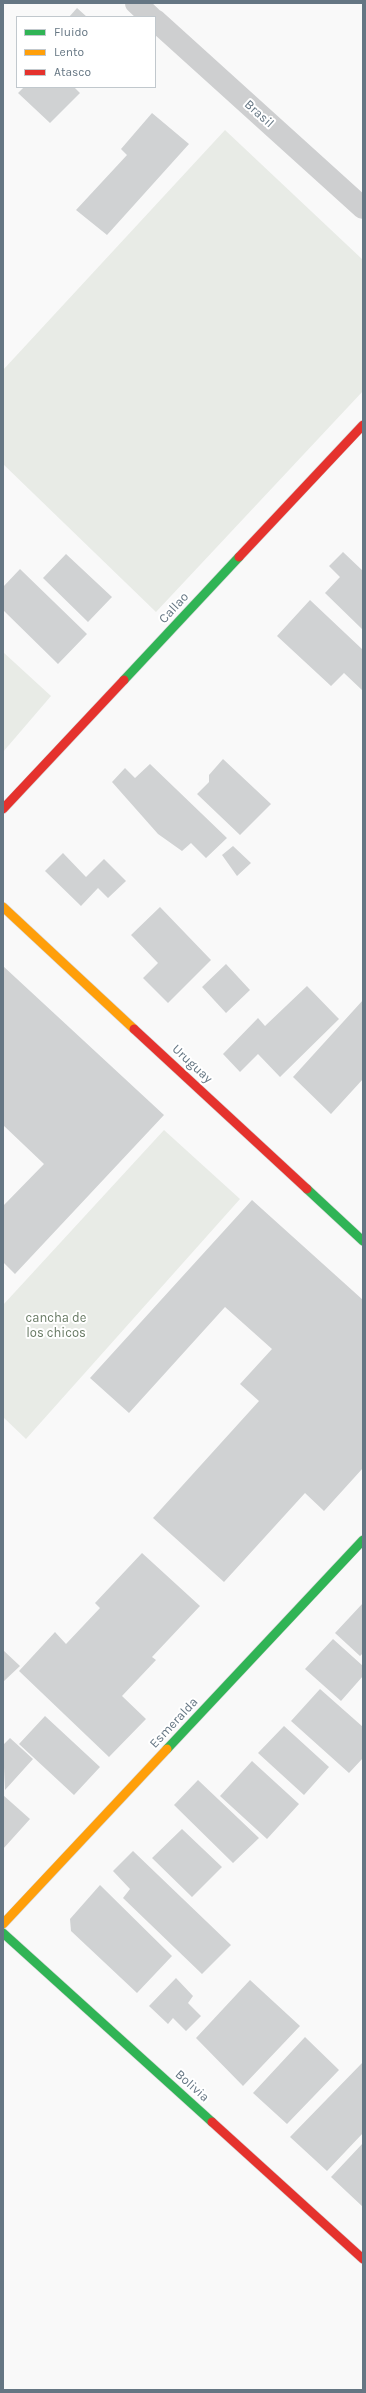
<!DOCTYPE html>
<style>
body{margin:0}
#map{position:relative;width:366px;height:2393px;overflow:hidden;background:#f9f9f9;font-family:Karla,sans-serif}
canvas{display:block}
.frame{position:absolute;inset:0;border:4px solid #657683;pointer-events:none}
.legend{position:absolute;left:16px;top:16px;width:140px;height:72px;box-sizing:border-box;background:#fff;border:1px solid #c1c8cd;margin:0;padding:5px 7px;list-style:none;font-size:12px;color:#657683}
.legend li{display:flex;align-items:center;gap:8px;height:20px}
.legend b{width:20px;border:1px solid #c1c8cd}
</style>
<div id="map">
<canvas width="366" height="2393"></canvas>
<div class="frame"></div>
<ul class="legend">
<li><b style="height:5px;background:#30b455"></b>Fluido</li>
<li><b style="height:5px;background:#ff9f0a"></b>Lento</li>
<li><b style="height:5px;background:#e5322d"></b>Atasco</li>
</ul>
</div>
<script>
const ctx = document.querySelector('canvas').getContext('2d');
ctx.lineJoin = 'round';
function paint(path, color) { ctx.fillStyle = color; ctx.fill(path, 'evenodd'); }
function strokePath(path, color, width, dash) { ctx.strokeStyle = color; ctx.lineWidth = width; ctx.lineCap = dash ? 'butt' : 'round'; ctx.setLineDash(dash || []); ctx.stroke(path); }
function write(font, color, halo, rows, align = 'center') {
  ctx.font = font + ' Karla,sans-serif'; ctx.lineWidth = 4; ctx.setLineDash([]); ctx.textBaseline = 'middle'; ctx.strokeStyle = halo; ctx.fillStyle = color; for (const [text, x, y, turn = 0] of rows) {
    ctx.save(); ctx.translate(x, y); ctx.rotate((+turn || 0) * Math.PI / 180); ctx.textAlign = isNaN(turn) ? turn : align; if (halo) ctx.strokeText(text, 0, 0); ctx.fillText(text, 0, 0); ctx.restore();
  }
}
paint(new Path2D(`
 M225,130L363,260V391L156,612L3,464V370Z
 M3,652L51,696L3,752Z
 M164,1130L240,1199L26,1439L3,1417V1305Z`), '#e8ebe6');
paint(new Path2D(`
 M77,8L87,17H69Z
 M24,87H74L80,93L50,123L18,93Z
 M152,113L189,144L107,235L76,210L127,155L121,149Z
 M343,552L363,571V630L325,593L340,577L329,566Z
 M66,554L112,597L88,622L43,578Z
 M20,569L87,634L58,664L3,610V587Z
 M310,600L363,650V691L344,673L331,686L277,636Z
 M223,759L271,804L240,835L197,794L209,782V775Z
 M150,764L227,838L206,858L191,843L182,851L158,834L112,782L125,768L135,778Z
 M233,846L251,863L237,876L222,855Z
 M63,853L86,877L104,859L126,881L108,898L98,888L81,906L45,871Z
 M160,907L211,960L168,1003L143,978L158,963L131,935Z
 M226,964L250,990L226,1013L202,987Z
 M3,966L164,1115L15,1274L3,1262V1206L44,1164L3,1125Z
 M307,986L339,1019L280,1077L258,1054L240,1072L223,1054L258,1018L265,1026Z
 M363,1000V1079L331,1114L293,1077Z
 M252,1200L363,1300V1468L324,1511L305,1493L224,1582L153,1518L259,1401L240,1384L272,1349L225,1307L129,1413L90,1378Z
 M142,1553L200,1606L152,1657L156,1660L122,1696L146,1719L109,1757L19,1671L55,1632L66,1644L100,1608L95,1603Z
 M363,1603V1653L360,1656L335,1633Z
 M333,1639L363,1666V1676L341,1701L305,1669Z
 M3,1650L20,1666L3,1682Z
 M320,1689L363,1727V1758L349,1773L291,1721Z
 M45,1716L100,1767L74,1795L19,1744Z
 M284,1726L329,1767L304,1795L258,1753Z
 M10,1738L33,1759L5,1790L3,1745Z
 M252,1761L299,1804L267,1839L220,1796Z
 M198,1780L259,1838L233,1863L174,1805Z
 M3,1795L30,1819L3,1849Z
 M182,1829L222,1867L192,1897L152,1858Z
 M133,1851L231,1945L202,1974L123,1898L130,1889L113,1871Z
 M100,1885L172,1956L137,1993L71,1931L70,1919Z
 M176,1978L193,1996L188,2003L201,2016L186,2031L173,2018L168,2024L149,2006Z
 M250,1980L300,2026L243,2086L196,2038Z
 M305,2037L339,2070L287,2124L253,2093Z
 M363,2062V2133L327,2171L290,2137Z
 M363,2143V2207L331,2177Z`), '#d0d2d3');
const fast = new Path2D(`
 M124,680L239,557
 M307,1189L363,1241
 M167,1749L363,1540
 M3,1933L212,2122`);
const slow = new Path2D(`
 M3,907L134,1029
 M3,1924L167,1749`);
const jam = new Path2D(`
 M239,557L363,425
 M3,809L124,680
 M134,1029L307,1189
 M212,2122L363,2259`);
strokePath(fast, '#d5d6d7', 10);
strokePath(slow, '#d5d6d7', 10);
strokePath(jam, '#d5d6d7', 10);
strokePath(new Path2D(`
 M136,3L151,17
 M155,20L363,208`), '#cecfd0', 22);
strokePath(fast, '#30b455', 9);
strokePath(slow, '#ff9f0a', 9);
strokePath(jam, '#e5322d', 9);
write('13px', '#657683', '#fff', [
 ["Brasil",259,114,42],
 ["Callao",174,608,-47],
 ["Uruguay",192,1064,43],
 ["Esmeralda",174,1723,-47],
 ["Bolivia",192,2086,42]
]);
write('13px', '#687a64', '#fff', [
 ["cancha de",56,1318],
 ["los chicos",56,1333]
]);
</script>
